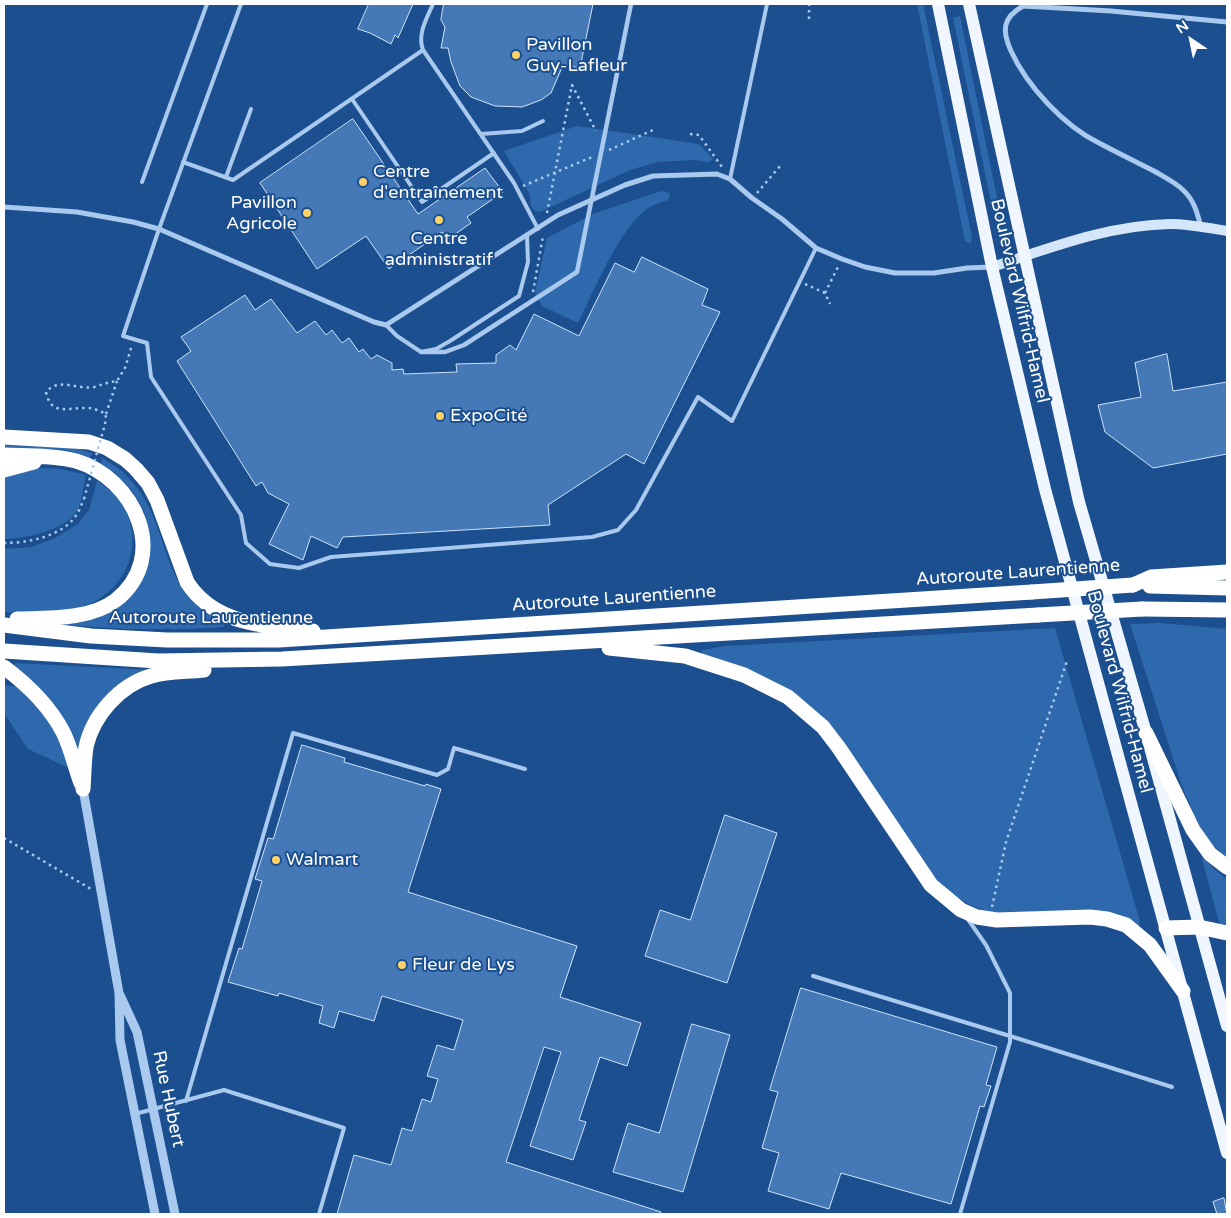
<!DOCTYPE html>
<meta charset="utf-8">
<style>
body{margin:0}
#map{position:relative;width:1231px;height:1218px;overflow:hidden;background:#1b4f8f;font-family:"Varela Round",sans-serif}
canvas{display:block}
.frame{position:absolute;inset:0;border:5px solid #fff;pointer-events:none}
.north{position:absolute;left:1166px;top:15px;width:50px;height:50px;-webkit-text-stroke:4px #1b4f8f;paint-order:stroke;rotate:326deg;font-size:14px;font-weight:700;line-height:20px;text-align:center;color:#fff}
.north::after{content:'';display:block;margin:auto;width:18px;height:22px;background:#fff;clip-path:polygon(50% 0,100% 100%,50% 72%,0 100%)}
</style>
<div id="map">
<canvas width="1231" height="1218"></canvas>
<div class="frame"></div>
<div class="north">N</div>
</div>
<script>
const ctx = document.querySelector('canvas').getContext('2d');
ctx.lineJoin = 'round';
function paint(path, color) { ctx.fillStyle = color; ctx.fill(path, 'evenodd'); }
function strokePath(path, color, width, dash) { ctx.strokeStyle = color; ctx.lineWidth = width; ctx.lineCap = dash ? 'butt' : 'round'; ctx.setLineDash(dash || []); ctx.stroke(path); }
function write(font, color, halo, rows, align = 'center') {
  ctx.font = font + ' "Varela Round",sans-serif'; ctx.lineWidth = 4; ctx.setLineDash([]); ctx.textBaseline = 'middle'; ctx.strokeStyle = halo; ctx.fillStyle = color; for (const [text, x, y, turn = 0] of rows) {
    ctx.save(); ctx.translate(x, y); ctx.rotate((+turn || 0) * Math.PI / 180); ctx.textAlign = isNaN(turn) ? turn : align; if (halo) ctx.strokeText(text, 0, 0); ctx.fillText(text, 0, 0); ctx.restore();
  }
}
paint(new Path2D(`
 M917,4H923L972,237L971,244L965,241Z
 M960,16L1001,218L1003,235L1001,237L998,236L953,18Z
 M577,126L699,144L713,159L709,162L693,160L658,162L630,170L540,212L535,211L531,206L529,193L504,151Z
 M661,191L670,193L668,200C662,202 655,204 650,207C621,224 593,293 578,323L542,306L535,293L547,238L593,214Z
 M4,444L75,448L92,453L90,459L73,453L4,449Z
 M102,458C143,480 153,514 167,555C171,566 175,577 181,587C191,604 207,614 224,624V627L190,629H126L52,624L87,620L145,571L150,553L149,536L146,520L140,504L132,491L121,479L101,464Z
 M42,468L61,469L86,475C84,485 82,499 78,509C68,530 24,539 4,539V477L24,469Z
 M97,481C102,484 107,488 112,492C149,528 133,587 87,605C67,613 26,614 4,612V549L31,547L55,538L78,524L89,510Z
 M1160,623L1227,629V857L1209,842L1192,817L1193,812L1181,783L1130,624Z
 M1055,628L1139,918L1140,930L995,914C968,906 953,897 934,877L823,719L702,654V650L726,646Z
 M15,663L152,670L136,678L78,754L14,666Z
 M4,685L18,687L54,726L69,768L28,749L4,713Z
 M1203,858L1214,869L1227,879V927L1220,926L1202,859Z`), '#2e69ad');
const building = new Path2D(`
 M369,4H413L398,38L395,35L391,44L370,33L358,29Z
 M444,4H593L580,68L563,65L551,93L541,100L522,107L495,106L471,97L460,86L451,62L448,48H441L445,27L441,20Z
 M353,119L418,214L485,168L503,192L467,217L471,223L447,240L442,232L389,269L366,236L317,269L260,183Z
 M642,257L708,289L702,305L720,312L644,464L626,454L548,505L550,525L343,537L337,548L311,536L303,560L269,544L289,504L268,493L262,482L256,486L177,361L191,351L181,337L245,295L255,310L271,299L297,333L315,321L326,335L332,330L342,343L349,338L359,352L363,349L371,359L377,355L392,363V370L403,369L404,374L457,372L456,364L496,363V355L510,345L516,350L534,314L579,336L615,263L634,272Z
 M1167,354L1173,391L1227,382V454L1153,468L1105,432L1098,405L1141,397L1135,363Z
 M302,745L345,758L344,762L425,786L426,784L441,789L408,892L577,946L560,997L641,1023L627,1066L600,1057L579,1120L586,1122L573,1160L530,1146L561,1052L544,1047L506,1162L661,1212L660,1214H337L354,1155L391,1165L402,1128L412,1131L422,1099L431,1102L438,1079L427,1076L437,1045L454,1050L463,1020L382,996L374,1021L339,1011L334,1028L319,1023L323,1006L279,993L278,996L228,982L239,948L242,949L262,881L255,879L268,838L273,839Z
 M725,815L777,833L727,983L645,956L660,910L690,920Z
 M801,988L997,1047L986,1085L991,1086L984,1107L980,1106L951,1204L841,1173L829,1209L768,1191L779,1153L762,1148L778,1092L770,1090Z
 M692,1024L730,1035L683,1192L613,1172L628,1123L659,1133Z
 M1224,1198L1227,1214H1217L1213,1202Z`);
paint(building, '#4478b7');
strokePath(building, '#cfe3fa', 1);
strokePath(new Path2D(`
 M809,19V4
 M690,134L699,135L722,167
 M609,150L655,129
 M523,186L592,157
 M757,193L781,165
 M547,213L572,85L596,131
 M805,284L825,293L830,304
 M533,292L543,236
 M825,293L839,265
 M106,414L117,381
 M105,424L106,414C100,411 94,408 88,408C69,407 51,417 46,392C59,377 77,390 94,387C102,385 108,382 117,381L125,368L132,345
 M4,543C27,543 60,537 75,517C79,512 81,505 84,499
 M4,838L91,889
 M992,907L1006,842L1067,661`), '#a9c9ee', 2.5, [2.5, 4]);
strokePath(new Path2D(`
 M241,4L159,229L123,336L147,343L151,377L241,515L246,543L270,564L299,568L331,557L592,537L618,530L636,510L698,397L732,421L816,248
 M423,50C417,34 427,18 433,4
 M352,99L422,202L494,153
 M481,134L522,131L543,121
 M183,162L233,180L423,50L514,183L538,229
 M226,177L251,109
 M730,179L767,4
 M142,182L207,4
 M386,325L397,336L421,352L436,349L450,341L519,296L528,262L527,236
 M813,976L1010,1036L1172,1087
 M186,1101L293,733L437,775L448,769L454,748L525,769
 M135,1114L224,1090L344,1128L319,1214
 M960,1214L1010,1042V993L986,945L967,918`), '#a9c9ee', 4);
strokePath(new Path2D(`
 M421,352H445L464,345L577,272L631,4`), '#a9c9ee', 4.5);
strokePath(new Path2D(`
 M4,207L77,212L133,222L159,229L374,322L386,325L558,215L625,185L653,176L717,174L730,179L752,198L782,219L816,248L842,259L865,267L895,273H934L967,268L992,267
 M1201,227C1197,212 1194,200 1183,190C1175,182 1164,177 1154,171C1136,162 1118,153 1099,143C1064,126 1027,86 1011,51C1002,31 1002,18 1023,6L1111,11L1227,22`), '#a9c9ee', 5);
strokePath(new Path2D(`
 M83,789L119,993L120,1040L155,1214
 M120,995L137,1032L175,1214`), '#a9c9ee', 9);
strokePath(new Path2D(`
 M992,267C1050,248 1109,225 1170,224C1189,224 1209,228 1227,231`), '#d6e6fa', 10);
strokePath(new Path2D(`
 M938,4L992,267L1045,489L1227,1153
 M969,4L1079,502L1146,733L1227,1026`), '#f0f6ff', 12);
strokePath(new Path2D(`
 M4,437L89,442L107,448L125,459L136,469L148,483L157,500L187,582C215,626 266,625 313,631
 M4,455C27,456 53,455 76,461C134,478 171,556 116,600C90,620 49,618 17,619
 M4,470L34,462
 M1133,585L1151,577L1227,572
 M1150,586L1227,588
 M1142,609L1227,610
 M4,625L91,636L167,640H279L1032,592
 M609,648L685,656L744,675L788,697L823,727L839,748L931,885L961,910L977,917L997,920L1090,917L1107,919L1126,925L1150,945L1183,991
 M4,651L158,661L282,659L1038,615
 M4,667C28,685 49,705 63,732C71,748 75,767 81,783
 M1146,733L1193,830L1210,854L1227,867
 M83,789C84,775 84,760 86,747C93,715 120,685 151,676C168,671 187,672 204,670
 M1166,928L1199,927L1227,933`), '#fff', 15);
strokePath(new Path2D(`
 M84,499L105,424`), '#a9c9ee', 2.5, [2.5, 4]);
strokePath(new Path2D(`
 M1032,592L1133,585
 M1038,615L1142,609`), '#fff', 15);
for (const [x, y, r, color] of [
 [516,55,5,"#ffd166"],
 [363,182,5,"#ffd166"],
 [307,213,5,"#ffd166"],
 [439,220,5,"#ffd166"],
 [440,416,5,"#ffd166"],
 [276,860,5,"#ffd166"],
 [402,965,5,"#ffd166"]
]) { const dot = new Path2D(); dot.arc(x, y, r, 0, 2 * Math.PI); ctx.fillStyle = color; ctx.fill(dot); strokePath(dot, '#1b4f8f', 2); }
write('18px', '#fff', '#1b4f8f', [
 ["Pavillon",526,45],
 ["Guy-Lafleur",526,66],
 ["Centre",373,172],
 ["d'entraînement",373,193],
 ["Pavillon",297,203,"right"],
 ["Agricole",297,224,"right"],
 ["Centre",439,239,"center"],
 ["administratif",439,260,"center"],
 ["ExpoCité",450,416],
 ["Walmart",286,860],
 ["Fleur de Lys",412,965]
], 'left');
write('18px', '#fff', '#1b4f8f', [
 ["Boulevard Wilfrid-Hamel",1019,301,77],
 ["Autoroute Laurentienne",1018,573,-4],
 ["Autoroute Laurentienne",614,599,-4],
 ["Autoroute Laurentienne",211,618],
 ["Boulevard Wilfrid-Hamel",1119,692,75],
 ["Rue Hubert",168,1099,78]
]);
</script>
